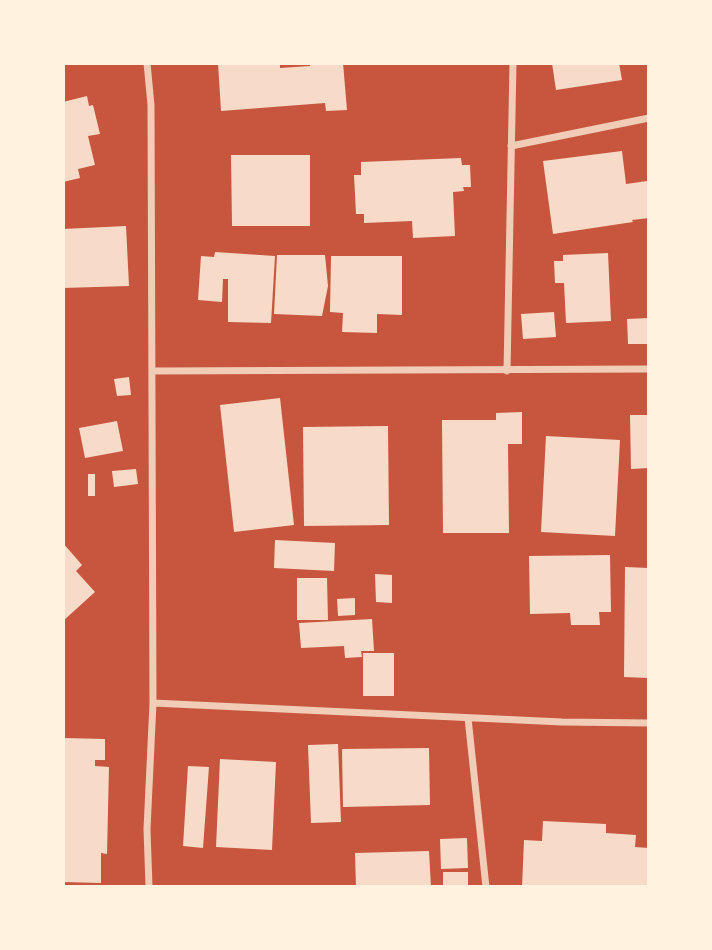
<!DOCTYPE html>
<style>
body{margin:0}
#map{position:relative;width:712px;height:950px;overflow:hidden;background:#c8553d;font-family:"Golos Text",sans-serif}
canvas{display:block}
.frame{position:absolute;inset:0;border:65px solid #fff3e0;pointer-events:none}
</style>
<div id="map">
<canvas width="712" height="950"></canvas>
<div class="frame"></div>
</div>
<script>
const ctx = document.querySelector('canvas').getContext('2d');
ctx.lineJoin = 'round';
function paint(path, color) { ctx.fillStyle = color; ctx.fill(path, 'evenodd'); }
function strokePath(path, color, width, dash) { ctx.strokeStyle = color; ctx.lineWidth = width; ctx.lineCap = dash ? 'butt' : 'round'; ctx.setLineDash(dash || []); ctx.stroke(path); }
paint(new Path2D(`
 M218,63H280V68L310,66V63H343L347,110L326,111L325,103L221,111Z
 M552,63H619L622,80L556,90Z
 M87,96L89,106L93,105L100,134L88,136L95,165L78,169L80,178L63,182V102Z
 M622,151L626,184L647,181L649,218L632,220L633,222L553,234L543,161Z
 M231,155H310V226H232Z
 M461,158L462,165H470L471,187H463L464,191L453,192L455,236L413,238L412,221L364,223V214H356L354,175H361V162Z
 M126,226L129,286L63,288V229Z
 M215,252L275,256L271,323L228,322V279H223L222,302L198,300L201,256L214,257Z
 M608,253L611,321L566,323L564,283H555L554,261H563V255Z
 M277,255H325L328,286L322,316L274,314Z
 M331,256H402V315L377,314V333L342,332L343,313L330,312Z
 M554,312L556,337L523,339L521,314Z
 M649,318V344H628L627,319Z
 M129,377L131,395L117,396L114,379Z
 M280,398L294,525L234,532L220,405Z
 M522,412V444H508L509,533H443L442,420H496V413Z
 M630,415H649V468L631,469Z
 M117,421L123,451L85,458L79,428Z
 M388,426L389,525L304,526L303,427Z
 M546,436L620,440L615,536L541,532Z
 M136,469L138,484L114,487L112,471Z
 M88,474H95V496H88Z
 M275,540L335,543L334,571L274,568Z
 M63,543L82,565L76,571L95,592L63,621Z
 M610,555L611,612H599L600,625H571L570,613L530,614L529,556Z
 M625,567L649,568V678L624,677Z
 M375,574L392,575V603L376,602Z
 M297,578H327L328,620H297Z
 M355,598V615L338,616L337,599Z
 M372,619L374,651H361L362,657L345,658L344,646L301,648L299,623Z
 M363,653H394V696H363Z
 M63,738L105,739V760H95V766L109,767L107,854L101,853V883L63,882Z
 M338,744L341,822L311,823L308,745Z
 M429,748L430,805L343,807L342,749Z
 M220,759L276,762L272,850L216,847Z
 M188,766L209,767L203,848L183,846Z
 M543,821L606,824V833L636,835L635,847L649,848V887H522L524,840L542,841Z
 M467,838L468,868L441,869L440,839Z
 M429,851L431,887H356L355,853Z
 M443,872H468V887H443Z`), '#f7dbc8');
strokePath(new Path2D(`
 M147,63L151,105L153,703L147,829L149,887
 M511,146L649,118
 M152,371L649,369
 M507,371L513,63
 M153,703L562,722L649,723
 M468,718L486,887`), '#f1ccb7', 7);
</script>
